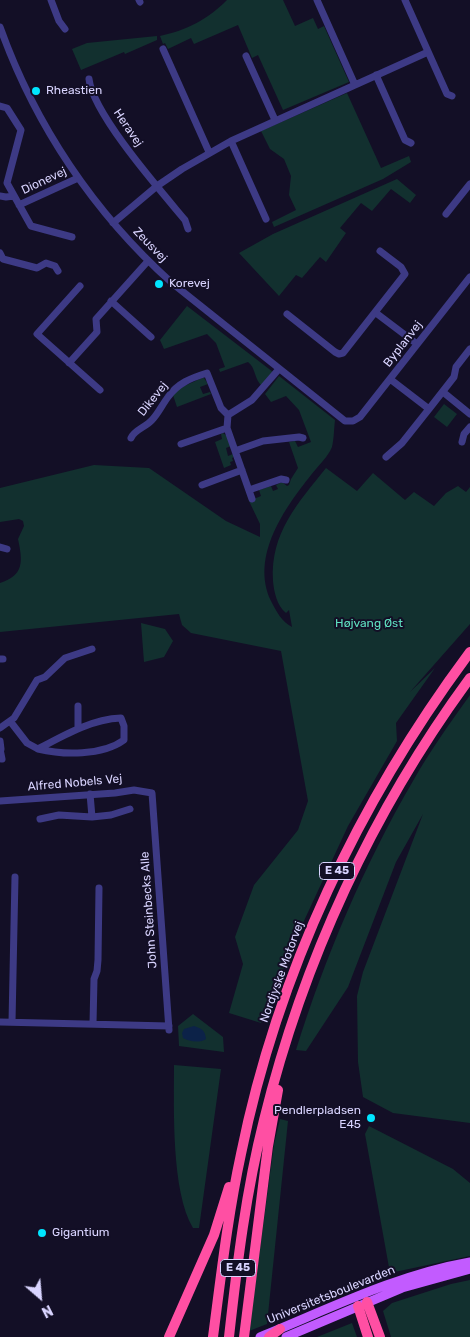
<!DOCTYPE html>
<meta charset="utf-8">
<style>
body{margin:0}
#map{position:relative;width:470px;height:1337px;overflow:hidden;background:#130f26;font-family:Rubik,sans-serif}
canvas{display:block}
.north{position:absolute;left:15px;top:1272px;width:50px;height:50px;-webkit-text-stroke:4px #130f26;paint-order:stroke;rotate:153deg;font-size:14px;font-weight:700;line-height:20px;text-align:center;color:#d9d4ff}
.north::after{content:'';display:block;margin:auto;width:18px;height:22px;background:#d9d4ff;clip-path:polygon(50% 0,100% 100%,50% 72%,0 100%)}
</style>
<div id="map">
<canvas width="470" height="1337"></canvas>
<div class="north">N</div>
</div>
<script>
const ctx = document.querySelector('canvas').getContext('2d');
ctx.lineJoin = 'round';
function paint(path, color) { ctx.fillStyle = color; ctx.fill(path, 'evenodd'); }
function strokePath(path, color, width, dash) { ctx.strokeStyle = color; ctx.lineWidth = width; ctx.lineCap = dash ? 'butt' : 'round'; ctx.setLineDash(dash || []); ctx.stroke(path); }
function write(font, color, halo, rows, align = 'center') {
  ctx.font = font + ' Rubik,sans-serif'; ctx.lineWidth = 4; ctx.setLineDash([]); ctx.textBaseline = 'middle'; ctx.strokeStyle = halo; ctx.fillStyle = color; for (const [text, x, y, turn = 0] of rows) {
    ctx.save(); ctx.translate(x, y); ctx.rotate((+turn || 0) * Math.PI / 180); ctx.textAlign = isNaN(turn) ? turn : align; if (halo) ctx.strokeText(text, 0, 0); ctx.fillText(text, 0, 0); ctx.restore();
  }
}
paint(new Path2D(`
 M227,0H283L295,26L313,18L318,29L324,26L349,82L283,110L258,55L252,58L238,25L194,44L191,38L168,49L165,43L163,44L160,36C187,30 207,20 227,0Z
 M157,36V40L125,54L124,52L81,70L72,49L87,43Z
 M347,93L381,168L409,156L411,162L383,179L274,227L272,222L296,210L289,195L291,176L284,159L270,149L261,131Z
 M397,179L416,195L410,203L391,189L372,211L361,203L340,228L346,233L326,262L320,257L302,278L296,275L279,296L239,253L273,234Z
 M187,306L273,372L262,386C254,379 256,368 248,362L220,372L219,369L225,367L216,343L207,334L164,349L160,340Z
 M279,376L335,420C334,428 334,439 332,447C328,457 317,467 311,475C285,508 250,556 271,601C276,611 282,622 292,627L289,610L286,613C277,606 274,592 273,581C270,533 298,503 326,468L357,491L373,473L405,500L414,492L434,506L446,493L458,486L466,492L470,487V624L410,692L435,668L396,723L397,741L348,826L303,923L261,1023L229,1013L243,964L235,937L254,885L298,830L308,801L281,651L191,633L182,625L179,614L0,632V583C24,575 23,562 18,539L24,526L23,521L19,519L0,522V488L94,465L149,468L226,521L260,537V524L249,501L261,496L259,490L271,486L273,491L278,489L276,485L282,482L287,486L289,485L291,479L298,468L289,442L295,441L298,447L311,442L299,410L286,396L271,402L265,394Z
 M202,378H204L208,384L200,387L203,394L210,392L211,394L177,407L173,395L180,388Z
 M444,404L457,414L447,427L434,417Z
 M223,433L227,436L231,446L226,448L228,456L233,454L234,457L232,458L233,461L230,462L231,465L224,468L215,442L222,439L221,434Z
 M141,623L165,629L173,641L164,657L144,662Z
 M470,695V1123L393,1113L363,1097L358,1062L357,996L363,972L423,814L396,862L348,987L306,1051L296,1050C325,957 364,865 413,781C430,751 450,723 470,695Z
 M193,1014L223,1037L224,1052L179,1046L178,1026Z
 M174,1065L221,1069L199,1228H193C171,1191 174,1109 174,1065Z
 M280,1119L288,1121L267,1324L249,1331L274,1144Z
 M369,1126L453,1169L470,1183V1256L390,1273L365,1134Z
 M470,1280V1337H391L383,1311L392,1303L451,1284Z
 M352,1323L357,1337H317Z`), '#12302f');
paint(new Path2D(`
 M194,1026C202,1029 205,1030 206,1039C200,1043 190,1042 183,1038L182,1033L184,1029Z`), '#0c2248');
strokePath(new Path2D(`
 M51,0L59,21L65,29
 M139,0L140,2
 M317,0L355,85
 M405,0L447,94L452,96
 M0,27C35,125 94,213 172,283L345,421H353L360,417L470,277
 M163,49L209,152
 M246,56L275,120
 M376,75L405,140L411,143
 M89,79C93,114 160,190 185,220L188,229
 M0,106L7,108L21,130L7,183L31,226L72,237
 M231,141L266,219
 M0,196L6,197L14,196
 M19,205L78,178
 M446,214L470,184
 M113,223L157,186L182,169L231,141L428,52
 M0,253L3,259L37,268L46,263L55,266L58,271
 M80,286L37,334L100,390
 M111,301L151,337
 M376,313L417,344
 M287,314L335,352L339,354L343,353L405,274L401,267L380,251
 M69,363L97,332L96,319L148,261
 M390,379L429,409L454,377L456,367L470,349
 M443,392L470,414
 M228,415L252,400L279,369
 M131,438C134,430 146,427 152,420C158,414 162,405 168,397C178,383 191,378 207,373L221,408L228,415L227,428L252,499
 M462,442L464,434L470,427
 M181,444L227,428
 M235,451L263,441L299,437L303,438
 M386,457L402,443L429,409
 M202,485L242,470
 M249,490L281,479L286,480
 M0,547L7,549
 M0,659H3
 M10,721L27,743L38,749C64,735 92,719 121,718L124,726V740C102,756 63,755 38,749
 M0,728L14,718L37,680L45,677L65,658L92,649
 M78,728V706
 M0,741L1,749
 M0,749L2,759
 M90,794L92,817
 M0,801L115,793L134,790L152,793L169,1030
 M40,819L59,815L92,817L111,815L130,809
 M0,1022L169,1026
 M12,1022L15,877
 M93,1024L94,979L97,971L98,960L99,888`), '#3d3a85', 7);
strokePath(new Path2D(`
 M260,1337C329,1309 396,1275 470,1262
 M286,1337L402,1288L470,1269`), '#c25bff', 9);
strokePath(new Path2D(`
 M367,1302L380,1337
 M358,1306L368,1337
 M169,1337L214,1235L229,1187
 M213,1337C221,1276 228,1214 241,1154C278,972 359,801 470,652
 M229,1337C237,1265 246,1191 264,1120C303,961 373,810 470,678
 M244,1337L268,1146L278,1090
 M269,1337L280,1329`), '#ff4fa3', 10);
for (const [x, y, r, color] of [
 [36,91,5,"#00e5ff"],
 [159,284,5,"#00e5ff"],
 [371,1118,5,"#00e5ff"],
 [42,1233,5,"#00e5ff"]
]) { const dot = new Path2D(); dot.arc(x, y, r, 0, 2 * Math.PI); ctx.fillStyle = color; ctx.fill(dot); strokePath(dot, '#130f26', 2); }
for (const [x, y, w] of [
 [337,871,35],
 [238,1268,35]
]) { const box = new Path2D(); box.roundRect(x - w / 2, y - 8.5, w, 17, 4); ctx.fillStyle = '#130f26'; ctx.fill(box); strokePath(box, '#d9d4ff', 1); }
write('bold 11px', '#d9d4ff', null, [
 ["E 45",337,871],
 ["E 45",238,1268]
]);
write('12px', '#d9d4ff', '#130f26', [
 ["Rheastien",46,91],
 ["Korevej",169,284],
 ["Pendlerpladsen",361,1111,"right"],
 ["E45",361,1125,"right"],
 ["Gigantium",52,1233]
], 'left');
write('12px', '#d9d4ff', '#130f26', [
 ["Heravej",128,128,56],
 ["Dionevej",44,181,-25],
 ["Zeusvej",150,245,46],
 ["Byplanvej",403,344,-52],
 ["Dikevej",153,399,-51],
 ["Alfred Nobels Vej",75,783,-5],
 ["John Steinbecks Alle",149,910,-94],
 ["Nordjyske Motorvej",282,972,-70],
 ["Universitetsboulevarden",331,1295,-22]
]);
write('12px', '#5fe0c0', '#130f26', [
 ["Højvang Øst",369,624]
]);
</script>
